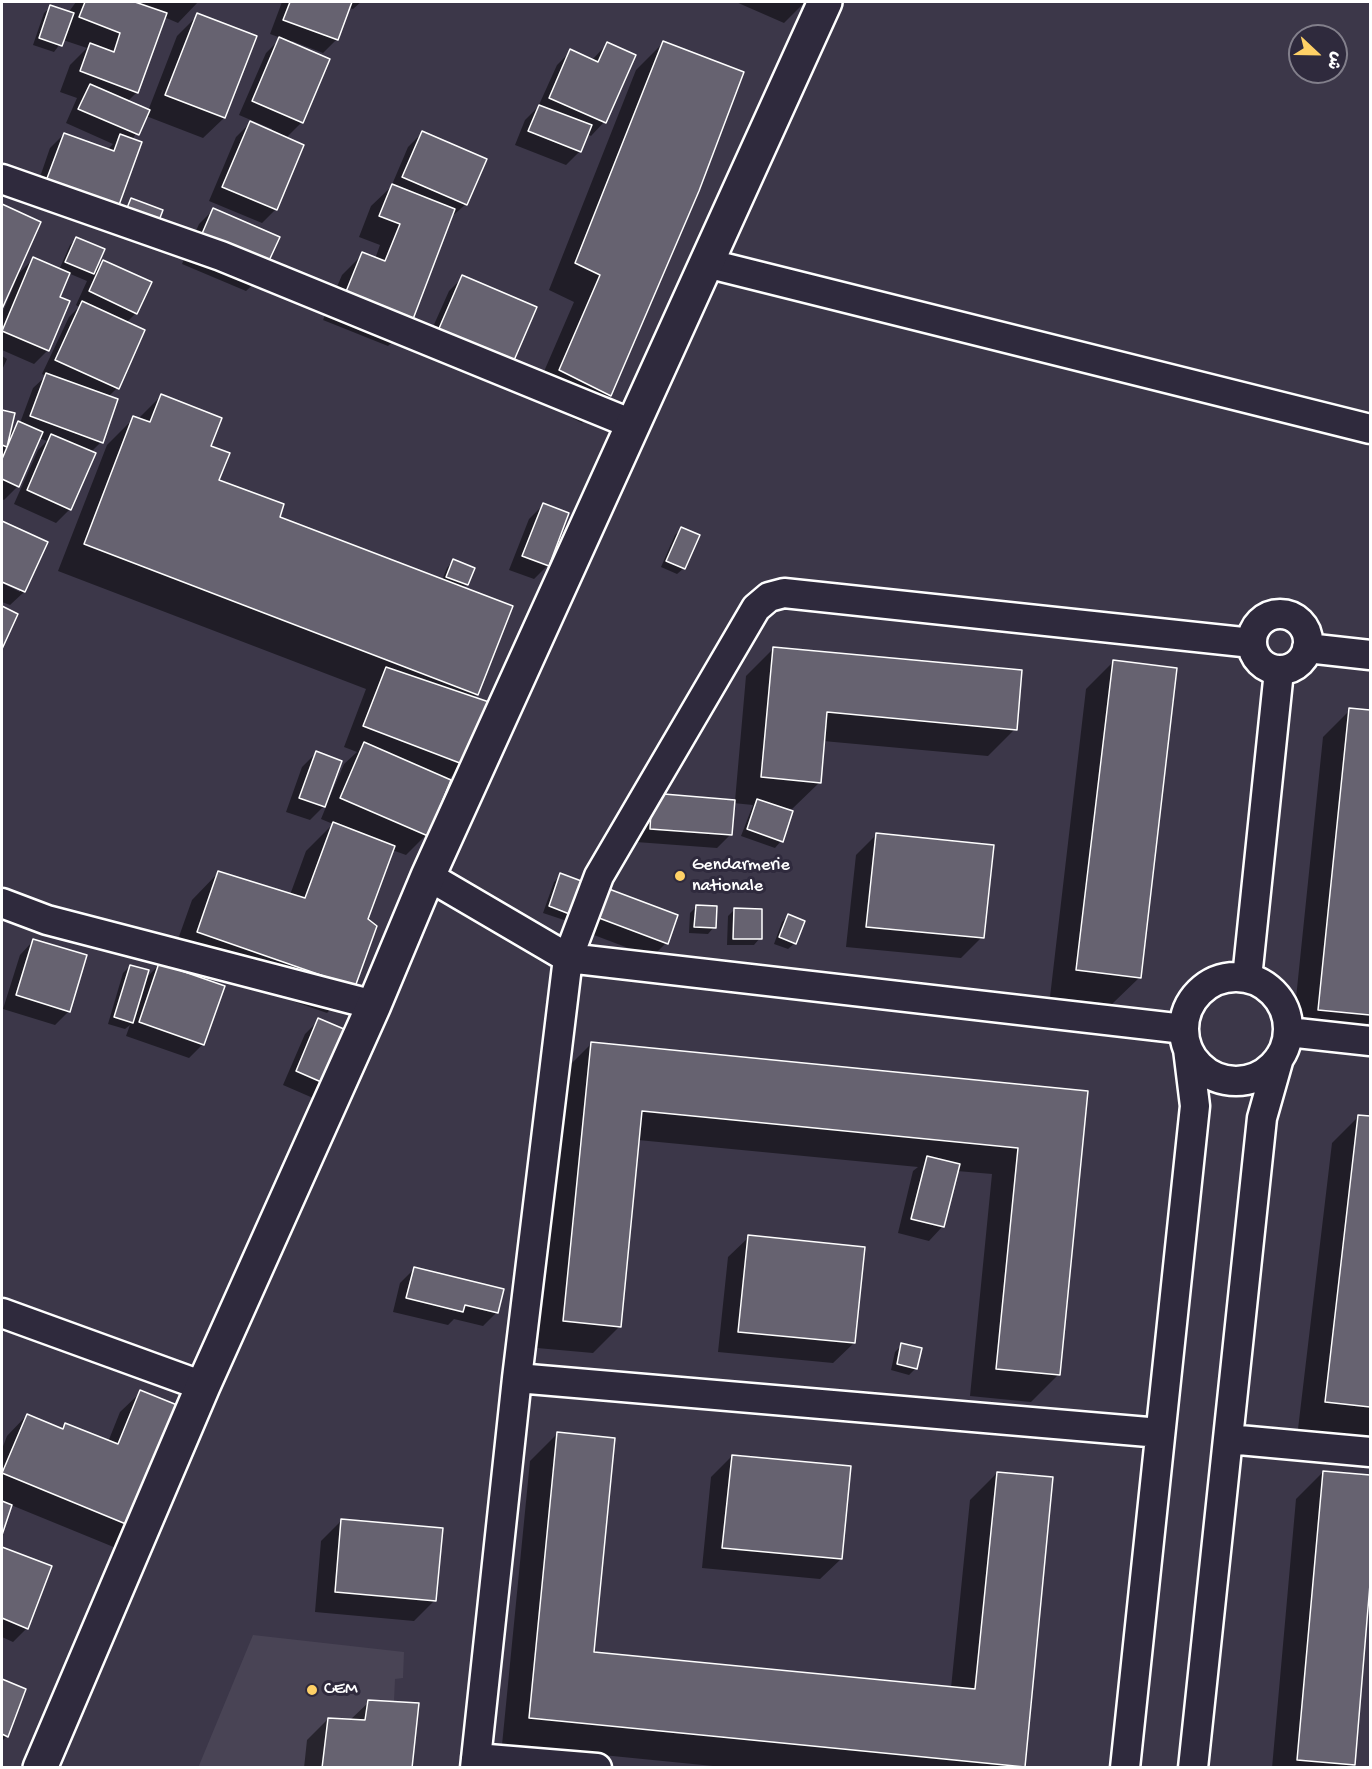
<!DOCTYPE html>
<meta charset="utf-8">
<style>
body{margin:0}
#map{position:relative;width:1372px;height:1769px;overflow:hidden;background:#3c3749;font-family:"Gochi Hand","Playpen Sans Arabic",sans-serif}
canvas{display:block}
.frame{position:absolute;inset:0;border:3px solid #fff;pointer-events:none}
.north{position:absolute;left:1288px;top:24px;width:60px;height:60px;box-sizing:border-box;background:#2f2a3d;border:2px solid #827f8b;border-radius:50%;rotate:112deg;font-size:16px;font-weight:700;line-height:24px;text-align:center;color:#fff}
.north::after{content:'';display:block;margin:auto;width:21px;height:27px;background:#ffd166;clip-path:polygon(50% 0,100% 100%,50% 72%,0 100%)}
</style>
<div id="map">
<canvas width="1372" height="1769"></canvas>
<div class="frame"></div>
<div class="north">ش</div>
</div>
<script>
const ctx = document.querySelector('canvas').getContext('2d');
ctx.lineJoin = 'round';
function paint(path, color) { ctx.fillStyle = color; ctx.fill(path, 'evenodd'); }
function strokePath(path, color, width, dash) { ctx.strokeStyle = color; ctx.lineWidth = width; ctx.lineCap = dash ? 'butt' : 'round'; ctx.setLineDash(dash || []); ctx.stroke(path); }
function write(font, color, halo, rows, align = 'center') {
  ctx.font = font + ' "Gochi Hand",sans-serif'; ctx.lineWidth = 6; ctx.setLineDash([]); ctx.textBaseline = 'middle'; ctx.strokeStyle = halo; ctx.fillStyle = color; for (const [text, x, y, turn = 0] of rows) {
    ctx.save(); ctx.translate(x, y); ctx.rotate((+turn || 0) * Math.PI / 180); ctx.textAlign = isNaN(turn) ? turn : align; if (halo) ctx.strokeText(text, 0, 0); ctx.fillText(text, 0, 0); ctx.restore();
  }
}
paint(new Path2D(`
 M253,1635L404,1652L403,1678L395,1679L394,1701L419,1703L412,1767L198,1768Z`), '#494455');
paint(new Path2D(`
 M76,2H198L178,23L164,17L137,92L127,102L148,111L177,36L198,15L255,37L224,118L203,138L146,116L132,140L114,215L100,229L31,203L50,148L64,134L107,150L113,144L66,123L77,98L60,92L70,65L87,48L63,40L54,52L33,45L44,13L51,7L68,13Z
 M282,2H361L353,9L348,8L337,39L323,53L292,41L302,122L286,138L276,209L262,223L209,201L236,137L250,123L271,132L272,129L239,115L266,53L281,38L270,34Z
 M736,2H805L784,23Z
 M663,43L697,190L609,396L582,423L533,397L574,302L549,290L636,70Z
 M607,44L604,122L591,136L587,134L580,151L566,165L515,145L525,120L538,107L557,65L571,51L592,60Z
 M422,133L466,204L450,218L409,326L388,346L323,320L342,275L363,254L375,259L380,245L359,237L371,206L391,187L408,147Z
 M2,206L39,223L2,305Z
 M213,210L260,278L246,291L182,264L199,224Z
 M76,239L94,271L104,261L136,313L126,323L117,388L108,397L101,442L90,453L70,509L56,523L14,504L38,450L47,441L39,438L18,486L4,500L2,499V411L13,414L9,433L20,423L33,388L46,376L42,374L69,317L79,307L76,305L87,281L68,273L58,297L48,350L34,364L2,350V314L19,273L33,259L59,270L70,245Z
 M463,277L497,378L424,347L449,291Z
 M2,356L7,359L2,370Z
 M161,396L209,447L217,481L278,517L442,580L447,568L453,561L467,584L462,588L477,694L473,698L464,764L448,780L426,835L406,855L392,850L366,920L354,986L327,1013L171,959L192,900L219,872L290,895L306,851L333,824L321,819L328,802L310,820L286,812L302,767L316,753L326,800L328,801L344,764L357,752L344,747L366,689L58,571L107,445L134,418L138,419Z
 M543,505L548,565L534,579L509,570L529,519Z
 M2,523L46,543L24,592L10,605L2,602V583L20,592V588L2,580Z
 M681,529L684,568L677,574L661,567L675,535Z
 M2,608L16,615L2,646Z
 M773,649L1015,729L988,756L823,741L820,782L792,809L784,808L781,841L775,848L741,836L753,805L733,803L731,834L717,848L636,842L639,809L735,801L746,676Z
 M1113,662L1140,977L1112,1004L1050,997L1086,689Z
 M1350,710L1370,712V1021L1349,1042L1292,1037L1323,737Z
 M876,835L982,937L961,958L846,947L856,855Z
 M561,875L571,914L564,920L543,913L554,882Z
 M588,901L666,943L652,957L578,929Z
 M696,907L714,927L708,934L689,933L690,913Z
 M734,910L760,938L754,945H727L728,916Z
 M788,916L795,943L788,949L774,944L782,922Z
 M33,941L69,1011L55,1025L3,1009L20,955Z
 M159,965L203,1044L189,1058L126,1036L130,1025L125,1029L108,1024L123,973L130,966L145,979Z
 M319,1020L327,1084L313,1098L283,1085L305,1034Z
 M591,1044L1087,1092L1058,1375L1031,1402L970,1396L992,1174L957,1171L942,1227L929,1241L898,1233L913,1171L918,1167L638,1140L620,1326L593,1353L537,1348L564,1071Z
 M1359,1116L1370,1117V1437L1298,1429L1332,1143Z
 M749,1237L854,1343L833,1363L718,1352L728,1257Z
 M414,1269L497,1312L483,1326L454,1319L448,1325L393,1312L400,1283Z
 M902,1345L916,1368L909,1375L891,1370L895,1352Z
 M141,1392L136,1528L116,1548L11,1505L2,1531V1449L7,1436L27,1415L60,1429L65,1424L108,1442L120,1412Z
 M557,1434L592,1653L951,1688L970,1500L997,1473L1023,1766L733,1768L502,1745L530,1461Z
 M732,1456L841,1559L820,1579L702,1568L711,1477Z
 M1323,1472L1370,1476V1567L1353,1764L1350,1768H1272L1296,1499Z
 M341,1521L435,1600L414,1621L315,1612L321,1541Z
 M2,1549L50,1567L27,1628L13,1642L2,1637Z
 M2,1681L24,1690L7,1736L2,1741Z
 M369,1702L411,1768H304L307,1740L328,1719L350,1720Z`), '#0007');
const building = new Path2D(`
 M85,2H135L167,13L138,93L80,71L90,43L114,52L120,33L79,17Z
 M290,2H352L338,40L283,20Z
 M50,5L74,13L62,46L39,38Z
 M197,13L257,36L225,118L165,95Z
 M279,37L330,59L303,123L252,101Z
 M663,41L744,72L699,191L611,396L559,370L600,275L575,263Z
 M607,42L636,55L606,123L549,98L570,49L598,62Z
 M90,84L150,110L139,135L78,109Z
 M539,105L592,125L581,152L528,131Z
 M250,121L304,145L277,210L222,187Z
 M422,131L487,159L467,205L402,177Z
 M64,133L114,151L120,134L142,142L115,216L43,189Z
 M392,184L455,209L410,327L343,299L362,252L385,261L400,224L379,216Z
 M131,198L163,210L155,231L123,218Z
 M2,204L41,222L2,309Z
 M213,208L280,237L261,278L195,250Z
 M76,237L105,249L94,274L65,262Z
 M33,257L70,273L60,297L70,301L49,351L2,331Z
 M103,260L152,282L137,314L89,291Z
 M462,275L537,307L512,365L437,333Z
 M82,301L145,330L119,389L55,360Z
 M46,373L118,399L103,443L30,416Z
 M161,394L222,418L211,446L230,453L219,480L284,504L280,517L513,606L478,695L84,544L133,416L150,422Z
 M2,410L15,413L7,447L2,445Z
 M18,421L43,432L19,487L2,479V459Z
 M51,434L96,453L71,510L27,490Z
 M543,503L569,513L549,566L522,556Z
 M2,521L48,542L25,592L2,582Z
 M681,527L700,535L685,569L666,561Z
 M453,559L475,568L468,585L446,577Z
 M2,606L18,614L2,649Z
 M773,647L1022,670L1017,730L827,712L821,783L761,777Z
 M1113,660L1177,668L1141,978L1076,970Z
 M386,667L489,702L465,765L363,726Z
 M1349,708L1370,710V1015L1318,1010Z
 M364,742L451,780L428,836L340,798Z
 M316,751L342,761L325,807L299,798Z
 M652,793L735,800L732,835L650,829Z
 M757,799L793,811L783,842L747,829Z
 M333,822L395,846L368,919L377,926L355,987L197,932L218,871L305,898Z
 M876,833L994,845L984,938L866,927Z
 M560,873L584,882L572,915L549,906Z
 M601,886L678,915L668,944L591,915Z
 M696,905L717,906L716,928L694,927Z
 M734,908L762,909V939H733Z
 M788,914L805,921L796,944L779,937Z
 M33,939L87,955L70,1012L16,995Z
 M159,963L225,986L204,1045L139,1022Z
 M130,965L149,970L133,1023L114,1017Z
 M318,1018L351,1032L328,1085L296,1071Z
 M591,1042L1088,1091L1060,1375L996,1369L1018,1148L642,1111L621,1327L563,1321Z
 M1358,1115L1370,1116V1407L1325,1402Z
 M927,1156L960,1164L944,1227L911,1219Z
 M748,1235L865,1247L855,1343L738,1332Z
 M414,1267L504,1289L498,1313L465,1305L463,1312L406,1298Z
 M901,1343L922,1348L917,1369L897,1364Z
 M140,1390L187,1409L138,1529L2,1473L27,1414L63,1429L65,1423L118,1444Z
 M557,1432L615,1438L594,1652L975,1689L997,1472L1053,1477L1025,1767L529,1718Z
 M732,1455L851,1466L842,1559L722,1548Z
 M1323,1471L1370,1475V1584L1355,1765L1297,1760Z
 M2,1501L12,1505L2,1535Z
 M341,1519L443,1528L436,1601L335,1592Z
 M2,1547L52,1566L28,1629L2,1618Z
 M2,1679L26,1689L8,1737L2,1734Z
 M368,1700L419,1703L412,1768H322L328,1718L365,1720Z`);
paint(building, '#666270');
strokePath(building, '#fff', 1.5);
const minor = new Path2D(`
 M2,179L221,256L632,424
 M706,263L1370,429
 M1252 642a28 28 0 1 1 56 0a28 28 0 1 1-56 0Z
 M1307,648L1370,655
 M428,876L568,958L1184,1029
 M2,903L47,920L374,1005
 M1184 1029a52 52 0 1 1 104 0a52 52 0 1 1-104 0Z
 M1247,978L1279,671
 M1288,1032L1370,1041
 M2,1313L203,1386
 M517,1378L1160,1433
 M1228,1439L1370,1452
 M476,1758L597,1768
 M475,1768L517,1378L568,958L599,876L756,608L769,597L784,593L1252,643
 M1125,1768L1195,1106L1188,1049
 M1193,1768L1262,1118L1279,1058`);
const secondary = new Path2D(`
 M40,1768L203,1386L374,1005L428,876L825,2`);
strokePath(minor, '#fff', 33);
strokePath(secondary, '#fff', 38);
strokePath(minor, '#2f2a3d', 28);
strokePath(secondary, '#2f2a3d', 33);
for (const [x, y, r, color] of [
 [680,876,6,"#ffd166"],
 [312,1690,6,"#ffd166"]
]) { const dot = new Path2D(); dot.arc(x, y, r, 0, 2 * Math.PI); ctx.fillStyle = color; ctx.fill(dot); strokePath(dot, '#2f2a3d', 2); }
write('18px', '#fff', '#2f2a3d', [
 ["Gendarmerie",692,866],
 ["nationale",692,887],
 ["CEM",324,1690]
], 'left');
</script>
